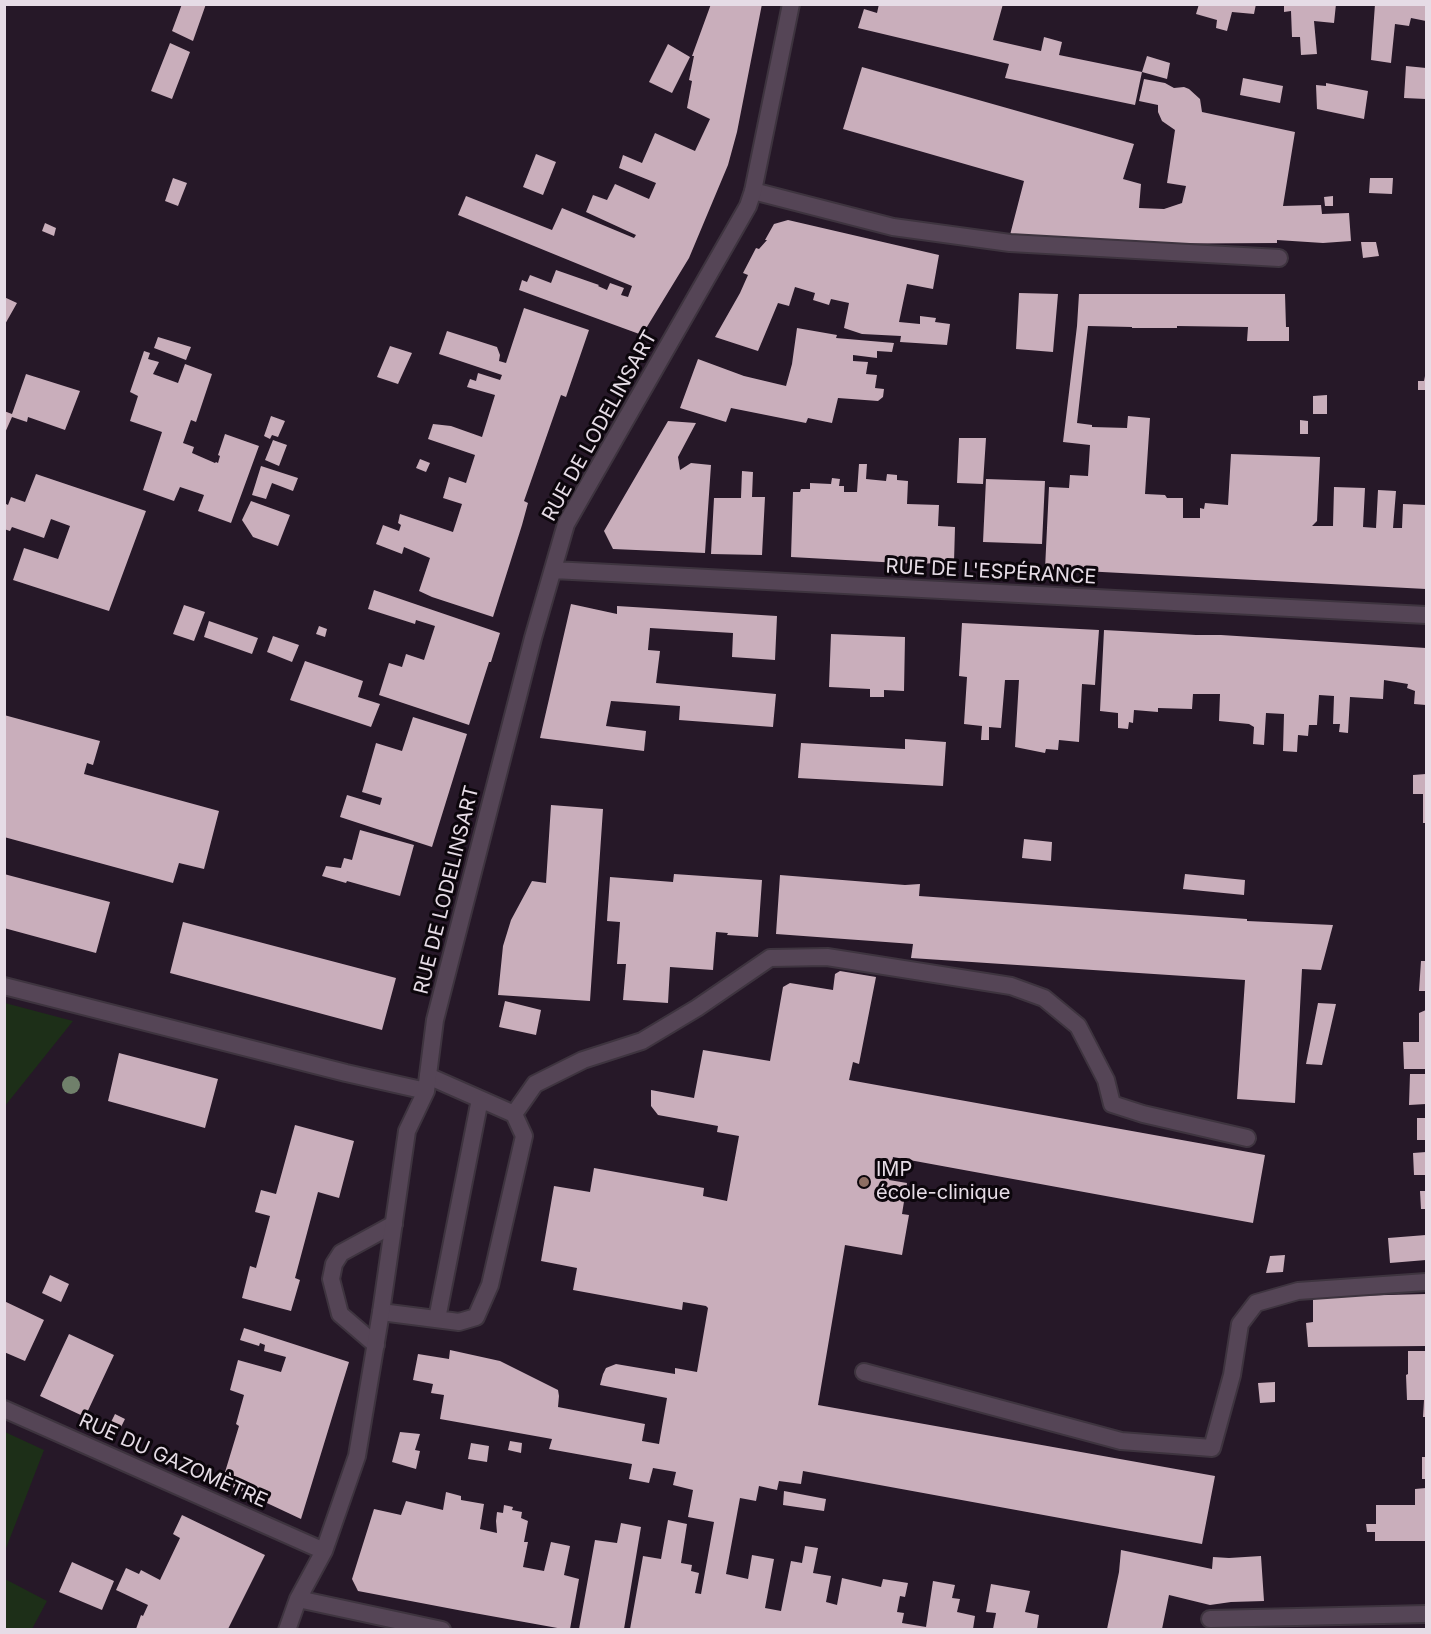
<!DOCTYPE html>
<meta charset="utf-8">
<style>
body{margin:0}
#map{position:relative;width:1431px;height:1634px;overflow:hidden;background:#261828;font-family:Inter,sans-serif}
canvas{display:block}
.frame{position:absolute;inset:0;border:6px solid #e6dce6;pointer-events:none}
</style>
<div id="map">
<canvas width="1431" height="1634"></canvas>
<div class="frame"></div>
</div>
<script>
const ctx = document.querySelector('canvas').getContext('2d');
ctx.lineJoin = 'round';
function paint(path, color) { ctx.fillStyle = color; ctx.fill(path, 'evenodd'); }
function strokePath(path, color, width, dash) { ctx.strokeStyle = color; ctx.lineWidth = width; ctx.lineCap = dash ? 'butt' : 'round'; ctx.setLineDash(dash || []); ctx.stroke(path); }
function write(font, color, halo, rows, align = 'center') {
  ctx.font = font + ' Inter,sans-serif'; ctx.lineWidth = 6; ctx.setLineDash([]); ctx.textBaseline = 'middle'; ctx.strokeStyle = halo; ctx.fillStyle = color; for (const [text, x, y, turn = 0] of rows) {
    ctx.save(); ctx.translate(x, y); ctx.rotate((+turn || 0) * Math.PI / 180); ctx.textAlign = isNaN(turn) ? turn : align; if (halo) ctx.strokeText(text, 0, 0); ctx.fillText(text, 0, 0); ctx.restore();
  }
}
paint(new Path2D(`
 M5,1003L73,1021L5,1106L4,1003Z
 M5,1432L44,1450L5,1551Z
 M5,1579L47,1601L32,1629H5Z`), '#1d2f18');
paint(new Path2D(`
 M182,4H206L193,41L172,31Z
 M711,4H762L737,132L728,165L689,258L642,335L519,290L522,280L527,282L530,275L551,283L556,270L599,285L598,286L607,290L610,283L624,288L621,295L628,297L632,286L458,215L466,196L552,230L562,208L634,238L636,235L586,212L593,195L607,200L615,184L649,199L656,183L619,168L623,155L642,163L655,133L695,151L710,119L687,108L692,81L689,80L694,56H692Z
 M879,4H1003L993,40L1041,51L1044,37L1062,42L1059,55L1142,72L1135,105L1005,78L1009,64L858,28L864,9L877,13Z
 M1199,4H1256L1254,14L1232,12L1227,31L1216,28L1217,20L1196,14Z
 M1284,4H1336L1334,23L1314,21L1317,54L1301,55L1300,37H1292L1291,11L1284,12Z
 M1375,4H1426V21L1411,18L1409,26L1395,24L1391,63L1371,60Z
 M170,43L190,52L172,99L151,91Z
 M668,44L690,57L672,93L649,82Z
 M1147,56L1170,63L1167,79L1142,72Z
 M1406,66L1426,68V99L1404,98Z
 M862,67L1134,144L1123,179L1141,184L1139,208L1164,209L1182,203L1186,186L1167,183L1175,130L1162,121L1158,112V105L1139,101L1144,79L1165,83L1174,88L1184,87L1189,89L1200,99L1202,112L1295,132L1283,206L1321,205L1322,214L1349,213L1351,241L1323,243L1277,240V243L1107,244L1010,235L1024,181L843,129Z
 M1243,78L1283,86L1280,103L1240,95Z
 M1326,83L1368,91L1364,119L1317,109L1316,85L1326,86Z
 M536,154L556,162L543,195L523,187Z
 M173,178L187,183L178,206L165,201Z
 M1370,178H1393L1392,194L1369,193Z
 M1333,196V206H1325L1324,197Z
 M788,220L939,255L933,289L907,284L899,322L920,324V316L936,318L935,322L950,324L947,345L900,342L901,336L862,334L844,328L849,303L831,299L829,305L813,300L815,293L795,287L789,306L778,303L758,351L715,337L740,293L748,275L743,273L756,248L759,249L767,240H765L774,224Z
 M45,223L56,228L54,236L42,231Z
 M1361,242H1376L1379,256L1363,258Z
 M1019,293L1058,294L1053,352L1016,349Z
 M1079,294H1285L1286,327H1289V341H1247L1248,327L1177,326V328H1132V327L1088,326L1077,423L1092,425V427L1127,428L1128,416L1150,418L1145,494L1165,495L1167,498H1183V518H1200V508L1204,509L1205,503L1228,505L1231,454L1320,457L1317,521L1312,526H1333L1334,487L1365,488L1363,527L1376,528L1378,490L1396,491L1393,528H1402L1403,504L1426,505V589L1045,569L1049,487L1069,488L1070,475L1088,476L1090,445L1063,442L1077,326Z
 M4,297L17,303L4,326Z
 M524,308L589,330L566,397L561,395L524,501L528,503L522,525L493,617L432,597L419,591L430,558L404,547L402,554L376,544L383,525L399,531L401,525L398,523L400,514L453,532L462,504L443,498L449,477L466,483L475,455L428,439L433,424L451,426L482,437L495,395L467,387L470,379L476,381L478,373L500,380L502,375L439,354L447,331L497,347L500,355L499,361L506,363Z
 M797,328L837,335L836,338L894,343L892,352L877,351V358L853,355V361L868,362L866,374L877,375L875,388L884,389L883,397L878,401L838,398L832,423L808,418L806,423L731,408L726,422L680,408L698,359L744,376L786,386L792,364Z
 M158,337L191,347L186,360L154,348Z
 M390,346L412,353L398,384L377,377Z
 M144,351L150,353L148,359L159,362L153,374L178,383L185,364L212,374L196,422L191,420L183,443L194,447L192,453L215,463L216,462L218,463L220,456L218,455L225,434L259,446L231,523L198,511L204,495L180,487L174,501L143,490L162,432L130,421L138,396L130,392Z
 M26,374L80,391L65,430L28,417L27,422L12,417L4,435V411L12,414Z
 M1425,376L1426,377V390H1418V381H1424Z
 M1327,395V414H1313V396Z
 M271,416L285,421L278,437L272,435L270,439L264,436Z
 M1300,420L1308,421V434H1300Z
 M668,421L696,423L678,457L680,470L691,463L711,465L705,553L613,549L604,531Z
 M959,438H986L983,484L957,483Z
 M273,440L287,445L279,466L265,460Z
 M420,459L430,463L426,472L416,468Z
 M859,464H867L866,479L886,481L887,474L897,475V480L908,481L907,504L939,505L938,526L955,527L954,562L918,564L791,557L793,492H800L801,489H810V483L831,484L832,478L840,479L839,486H844V492H857Z
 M261,466L298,478L293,491L272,483L266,499L252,495Z
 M742,471L753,472L752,497H765L762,555L711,554L714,498H741Z
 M36,474L146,511L109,611L13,580L24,548L58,559L70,526L51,519L44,538L12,527L10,531L4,529V503L8,505L11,497L25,502Z
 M986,479L1045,481L1042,544L983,542Z
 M251,501L290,515L278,546L253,537L242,520Z
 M374,590L500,633L491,662H489L469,725L379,695L389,663L402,667L406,654L424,660L435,626L416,620L415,624L368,609Z
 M571,604L617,614V606L777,616L775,660L732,657L733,633L650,628L648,650L660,651L656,683L776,694L773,727L679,720L680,706L611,701L606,726L646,731L644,751L540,738Z
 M184,605L205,612L194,641L173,634Z
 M209,621L258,638L252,654L204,637Z
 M962,623L1099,630L1095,685L1082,684L1079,742L1059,740L1058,750L1046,749L1045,753L1015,747L1019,680H1005L1001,728L989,727V740H981L982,726L964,724L967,677L959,676Z
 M319,626L327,629L325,637L316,634Z
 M1104,630L1196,635H1221L1426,648V705L1414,704L1415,691L1407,688L1408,684L1384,680L1383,699L1350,697L1348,733L1339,732L1340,724H1333L1334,696L1319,695L1317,725H1309L1308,736L1298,735L1297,752L1283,751L1284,714L1266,713L1264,745L1253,744L1254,727L1249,724L1219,721L1220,694H1193L1192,709L1158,708V712L1134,710L1133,723L1129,722L1128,729L1118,728V713L1100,711Z
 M831,634L905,637L904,691L884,690V697H870V689L829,687Z
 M273,636L299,645L292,662L267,652Z
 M305,661L363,681L358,697L380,704L371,727L290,700Z
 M4,715L100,741L93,765L87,763L84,774L219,811L204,869L179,863L173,883L4,837Z
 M413,717L467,734L432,847L340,817L347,795L380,805L382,798L362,792L376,743L402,751Z
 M905,739L946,742L943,786L798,778L801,743L905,749Z
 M1426,774V823H1423V794H1413V775Z
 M551,805L603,809L590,1001L498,995L503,946L511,920L532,881L546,883Z
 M360,830L414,845L400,896L347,881L346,883L322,876L326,866L341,868L344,858L352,860Z
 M1024,839L1052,842L1051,861L1022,858Z
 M4,874L110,902L96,953L4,928Z
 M674,874L762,880L758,937L727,935L728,933L716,932L713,970L670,967L668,1003L623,1000L626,964H617L620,922L607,921L610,877L673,882Z
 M1185,874L1245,880L1244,895L1183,889Z
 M780,875L905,885L920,884L919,896L1247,919V921L1333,925L1321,970L1302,969L1295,1103L1237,1099L1245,980L911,958L913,944L776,934Z
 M183,922L396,978L382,1030L170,973Z
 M1421,961H1426V991H1419Z
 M840,971L876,977L859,1064L853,1062L849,1080L1265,1155L1253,1223L893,1157L889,1180L907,1183L902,1214L909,1215L902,1255L845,1245L818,1405L1215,1476L1202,1544L803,1471L801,1484L779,1481L777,1490L759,1486L756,1501L740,1498L726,1574L748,1579L752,1555L774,1559L765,1608L781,1611L791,1561L802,1563L805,1546L818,1548L813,1573L831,1576L826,1602L837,1605L842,1578L881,1587L883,1579L908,1583L905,1597L900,1596L897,1612L904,1613L902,1623L926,1627L933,1581L955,1585L952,1598L960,1599L957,1612L975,1616L973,1629H630L643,1556L661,1559L668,1520L687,1524L681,1563L692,1565L691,1571L699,1573L695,1593L701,1594L714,1522L688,1517L693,1490L673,1485L676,1472L653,1468L649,1483L629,1479L632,1464L549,1449L552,1439L440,1419L444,1395L431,1393L433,1384L413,1380L418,1354L449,1359L450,1350L500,1361L558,1390L559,1396L558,1407L645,1424L642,1441L659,1444L667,1398L600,1385L603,1374L606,1368L616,1364L675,1374V1368L697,1372L708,1308L706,1306L683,1302L682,1310L573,1290L577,1268L541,1261L554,1186L590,1192L594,1168L704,1188L703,1196L727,1201L739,1136L717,1132L718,1126L658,1115L651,1106V1090L694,1098L703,1050L770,1061L783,987L790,983L833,990L835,974Z
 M505,1001L541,1010L536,1035L499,1027Z
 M1318,1003L1336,1004L1322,1065L1306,1064Z
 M1426,1010V1069H1404L1403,1042H1419V1013Z
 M119,1053L218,1079L205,1128L108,1101Z
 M1410,1074H1426V1104L1409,1105Z
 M1417,1118H1426V1140H1417Z
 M295,1125L354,1141L339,1198L318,1192L295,1278L300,1280L291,1311L242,1298L250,1266L256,1268L270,1216L255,1212L261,1190L276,1194Z
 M1426,1152V1175H1414L1413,1153Z
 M1420,1191H1426V1209H1421Z
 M1426,1235V1260L1390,1263L1388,1238Z
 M1285,1255L1283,1272L1266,1273L1270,1256Z
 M50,1275L69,1284L61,1302L42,1293Z
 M1426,1294V1346L1308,1347L1306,1323L1313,1322V1297Z
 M4,1301L44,1320L25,1361L4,1352Z
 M244,1328L349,1362L301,1519L222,1482L239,1426L236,1424L244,1395L230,1390L238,1360L281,1372L286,1357L264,1351L265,1345L260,1343L259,1346L240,1340Z
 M69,1334L114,1355L85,1417L40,1396Z
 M1408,1351H1426V1417H1423L1424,1400H1407L1406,1375L1408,1374Z
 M1275,1382V1402L1260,1403L1258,1383Z
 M115,1414L125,1419L120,1429L110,1424Z
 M400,1432L420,1434L415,1450L420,1451L416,1469L392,1462Z
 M510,1441L522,1443L521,1453L508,1450Z
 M471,1443L489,1446L487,1462L468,1459Z
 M1422,1457H1426V1479H1422Z
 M1426,1488V1541H1375V1532H1367L1366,1524H1376V1505H1415V1489Z
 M784,1491L826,1499L824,1511L783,1505Z
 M446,1492L461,1496V1500L484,1504L480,1529L497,1533L496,1521L497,1512L503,1513L504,1505L513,1507L512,1510L522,1512L521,1518L528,1521L524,1542H528L523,1567L544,1571L551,1542L570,1546L564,1575L579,1579L570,1629H563L463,1611L358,1591L352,1579L374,1509L401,1515L406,1501L443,1510Z
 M182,1515L265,1555L228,1629H136L141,1615L143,1616L148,1605L116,1590L126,1568L139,1574L141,1570L160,1580L180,1538L173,1534Z
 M621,1523L641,1527L624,1629H579L595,1540L617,1543Z
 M1121,1550L1212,1569L1213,1557L1229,1558L1261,1556L1264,1601L1231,1602L1210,1605L1169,1595L1162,1629H1107L1119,1572Z
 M72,1562L114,1581L102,1610L59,1592Z
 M991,1584L1030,1591L1025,1612L1039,1615L1037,1629H993L996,1613L986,1612Z`), '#c9aebb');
const service = new Path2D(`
 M753,191L893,227L1010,243L1279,258
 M514,1114L535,1084L583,1060L642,1041L697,1008L770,958L827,957L1011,986L1044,998L1078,1026L1106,1080L1112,1104L1143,1114L1247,1138
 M381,1312L459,1322L476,1317L490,1285L524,1136L514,1114L428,1076
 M437,1319L480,1099
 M376,1345L340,1314L331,1279L334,1264L341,1253L394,1224
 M864,1372L1121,1441L1212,1448L1232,1375L1240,1324L1256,1303L1298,1291L1426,1282`);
const minor = new Path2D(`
 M553,570L1426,615
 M4,986L346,1073L426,1091
 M4,1409L324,1551
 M298,1599L442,1630
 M1210,1619L1426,1614
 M287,1630L298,1599L324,1551L357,1456L381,1312L407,1131L426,1091L435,1020L533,638L566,524L748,206L753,191L791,4`);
strokePath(service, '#3e343f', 20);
strokePath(minor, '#3e343f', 20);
strokePath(service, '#554556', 16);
strokePath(minor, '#554556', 16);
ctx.fillStyle = '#70806b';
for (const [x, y] of [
 [71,1085]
]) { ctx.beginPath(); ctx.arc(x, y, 9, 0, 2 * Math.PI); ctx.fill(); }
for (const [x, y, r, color] of [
 [864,1182,6,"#8d6e63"]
]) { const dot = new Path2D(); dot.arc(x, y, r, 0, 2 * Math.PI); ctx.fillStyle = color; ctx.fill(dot); strokePath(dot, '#0c060c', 2); }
write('20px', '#e6dce6', '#0c060c', [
 ["RUE DE LODELINSART",600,426,-61],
 ["RUE DE L'ESPÉRANCE",991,572,3],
 ["RUE DE LODELINSART",447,890,-76],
 ["RUE DU GAZOMÈTRE",173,1461,24]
]);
write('20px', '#e6dce6', '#0c060c', [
 ["IMP",876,1170],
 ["école-clinique",876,1193]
], 'left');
</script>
